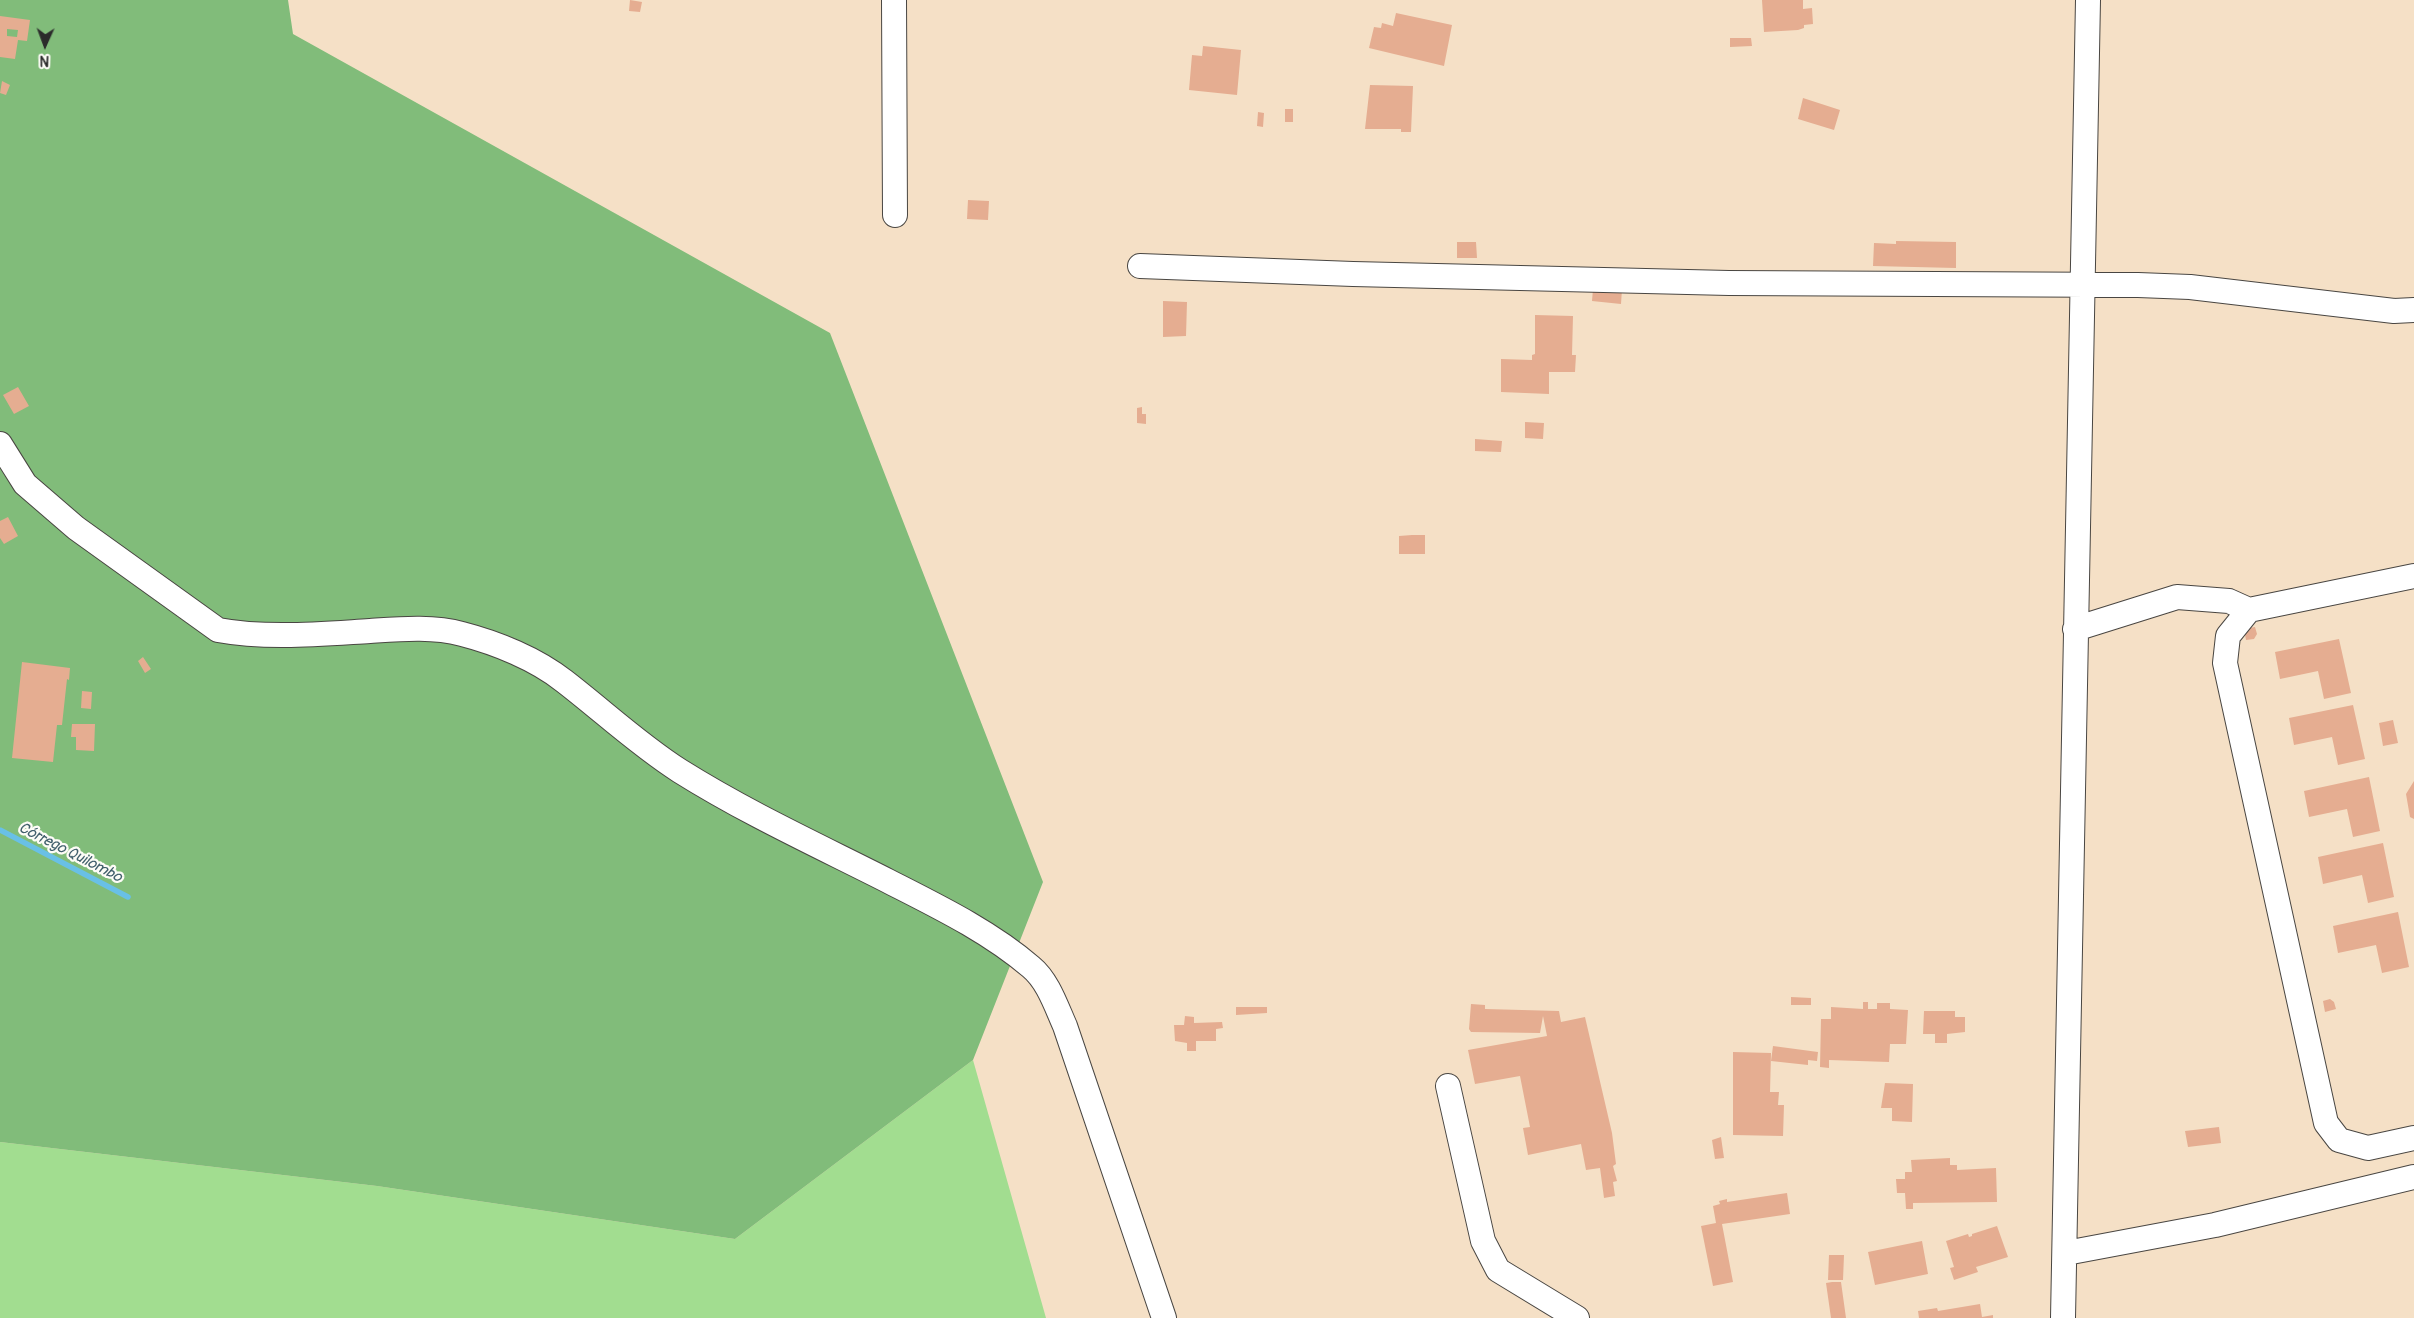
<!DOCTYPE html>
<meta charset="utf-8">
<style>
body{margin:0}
#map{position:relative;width:2414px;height:1318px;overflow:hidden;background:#f5e0c6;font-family:Pangolin,sans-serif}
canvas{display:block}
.north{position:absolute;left:20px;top:20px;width:50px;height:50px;-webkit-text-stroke:4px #fdfcf7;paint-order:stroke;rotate:182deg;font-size:14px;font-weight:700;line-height:20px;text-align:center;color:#2b2b2b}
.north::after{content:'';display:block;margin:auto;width:18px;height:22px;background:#2b2b2b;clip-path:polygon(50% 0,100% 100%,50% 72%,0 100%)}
</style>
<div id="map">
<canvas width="2414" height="1318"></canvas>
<div class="north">N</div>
</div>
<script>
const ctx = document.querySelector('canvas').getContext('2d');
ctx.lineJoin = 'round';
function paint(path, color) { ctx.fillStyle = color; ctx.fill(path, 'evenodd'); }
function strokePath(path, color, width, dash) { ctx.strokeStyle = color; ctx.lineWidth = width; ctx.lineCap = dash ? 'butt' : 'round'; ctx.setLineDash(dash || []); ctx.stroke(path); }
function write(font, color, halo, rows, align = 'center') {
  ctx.font = font + ' Pangolin,sans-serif'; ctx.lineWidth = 4.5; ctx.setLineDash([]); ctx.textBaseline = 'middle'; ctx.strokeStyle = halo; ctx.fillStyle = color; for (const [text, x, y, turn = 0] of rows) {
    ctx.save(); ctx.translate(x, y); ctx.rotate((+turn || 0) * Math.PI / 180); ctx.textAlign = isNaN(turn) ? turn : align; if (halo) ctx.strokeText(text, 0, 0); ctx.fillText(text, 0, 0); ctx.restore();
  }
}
paint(new Path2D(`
 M973,1060L1046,1318H0V1142L377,1186L735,1239Z`), '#a2dd90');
paint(new Path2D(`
 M0,0H288L293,34L830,333L1043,882L973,1060L735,1239L377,1186L0,1142Z`), '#81bc7a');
strokePath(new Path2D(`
 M0,830L128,897`), '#69c0e6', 5.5);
paint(new Path2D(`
 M630,0L642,2L640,12L629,11Z
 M1762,0H1803V9L1812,8L1813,24L1804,25V28L1798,30L1764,32Z
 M1396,13L1452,25L1444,66L1369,48L1374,27L1381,28L1382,23L1393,26Z
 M0,16L30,20L27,41L18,40L15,59L0,57ZM7,29L18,30L17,37L7,36Z
 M1730,38H1751L1752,46L1730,47Z
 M1203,46L1241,50L1237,95L1189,90L1192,55L1202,56Z
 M2,81L10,85L6,95L0,93Z
 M1370,85L1413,86L1411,132H1401V129H1365Z
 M1803,98L1840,110L1834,130L1798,119Z
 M1285,109H1293V122H1285Z
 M1258,112L1264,113L1263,127L1257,126Z
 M968,200L989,201L988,220L967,219Z
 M1896,241L1956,242V268L1873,266L1874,243L1896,244Z
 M1457,242H1476L1477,258H1457Z
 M1593,289H1622L1621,304L1592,301Z
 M1163,301L1187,302L1186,336L1163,337Z
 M1535,315L1573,316L1572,355H1576L1575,372H1549V394L1501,392V359L1532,360V355L1535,354Z
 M18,387L29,406L14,414L3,395Z
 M1142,407V414H1146V424L1137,423V408Z
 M1525,422L1544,423L1543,439L1525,438Z
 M1475,439L1502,441L1501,452L1475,451Z
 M8,517L18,536L4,544L0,538V521Z
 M1412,535H1425V554H1399V536Z
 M2255,627L2257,634L2254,639L2246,640L2244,629Z
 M2339,639L2351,693L2324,699L2318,671L2280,679L2275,652Z
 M143,657L151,669L145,673L138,661Z
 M22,662L70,668L69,680L67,679L62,725H57L53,762L12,758Z
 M82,691L92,692L91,709L81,708Z
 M2353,705L2365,759L2338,765L2332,737L2294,745L2289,718Z
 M2393,720L2398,743L2383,746L2379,723Z
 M72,724H95L94,751L76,750V737H71Z
 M2369,777L2380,831L2353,837L2347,809L2309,817L2304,791Z
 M2414,781V819L2410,817L2406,794Z
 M2383,843L2394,897L2368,903L2362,875L2323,884L2318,857Z
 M2398,912L2409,967L2382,973L2376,945L2338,953L2333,926Z
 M1791,997L1811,998V1005H1791Z
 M2330,999L2334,1002L2336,1009L2325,1012L2323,1001Z
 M1863,1002H1868V1009H1877V1003H1890V1009L1908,1010L1906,1044H1890L1889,1062L1829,1060V1068L1820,1067L1821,1019H1831V1007L1863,1009Z
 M1471,1004L1485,1005V1009L1559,1011L1561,1022L1585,1017L1612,1133L1616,1164L1613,1166L1617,1181L1613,1182L1615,1196L1604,1198L1600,1168L1586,1170L1581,1144L1528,1155L1523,1128L1530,1127L1520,1076L1475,1084L1468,1050L1547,1036L1543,1016L1540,1033L1471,1032L1469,1029Z
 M1236,1007H1267V1013L1236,1015Z
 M1924,1011H1955V1017H1965V1032L1947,1034V1043H1935V1034H1923Z
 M1185,1016L1194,1017V1023L1222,1022L1223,1028L1216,1029V1041H1196V1051H1187V1043L1175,1041L1174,1025H1184Z
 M1773,1046L1818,1052L1817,1061L1808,1060V1065L1771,1061Z
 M1733,1052L1771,1053L1770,1092H1779L1778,1105H1784L1783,1136L1733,1135Z
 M1885,1083L1913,1084L1912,1122L1892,1121V1108H1881Z
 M2219,1127L2221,1143L2188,1147L2185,1131Z
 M1721,1137L1724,1158L1715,1159L1712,1140Z
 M1950,1158V1165H1957V1170L1996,1168L1997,1202L1913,1203V1209H1906L1905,1193H1897L1896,1179H1905V1172H1912L1911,1160Z
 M1787,1193L1790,1214L1722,1224L1733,1282L1713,1286L1701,1226L1716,1223L1713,1206L1720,1204L1719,1201L1727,1199V1202Z
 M1997,1226L2008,1257L1976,1267L1978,1272L1954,1280L1950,1268L1954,1267L1946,1241L1968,1234L1969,1237L1972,1236V1234Z
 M1922,1241L1928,1274L1875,1285L1868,1252Z
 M1829,1255H1844L1843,1280H1828Z
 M1832,1282H1841L1846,1318H1831L1826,1283Z
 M1980,1304L1982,1317L1993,1315V1318H1919L1918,1311L1937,1308L1938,1311Z`), '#e5ad91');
const minor = new Path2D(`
 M894,0L895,215
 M1140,266L1353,274L1729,283L2138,285L2190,287L2394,311L2414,310
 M0,444L25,484L76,528L218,630C267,639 320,634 370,631C400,629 433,626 462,634C497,643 536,659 564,681C603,711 639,745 680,771C747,813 819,846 888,881C937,906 989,931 1031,967C1048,981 1056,1006 1065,1026L1164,1318
 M2414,576L2249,610L2228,636L2225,663L2326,1123L2339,1140L2368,1148L2414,1138
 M2075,629L2177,597L2229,601L2249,610
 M1448,1086L1483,1241L1498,1270L1577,1318
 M2066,1253L2215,1225L2414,1177
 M2063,1318L2088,0`);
strokePath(minor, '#494642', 26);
strokePath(minor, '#fff', 24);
write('italic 15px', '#415f6c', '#fdfcf7', [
 ["Córrego Quilombo",70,853,27]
]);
</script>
